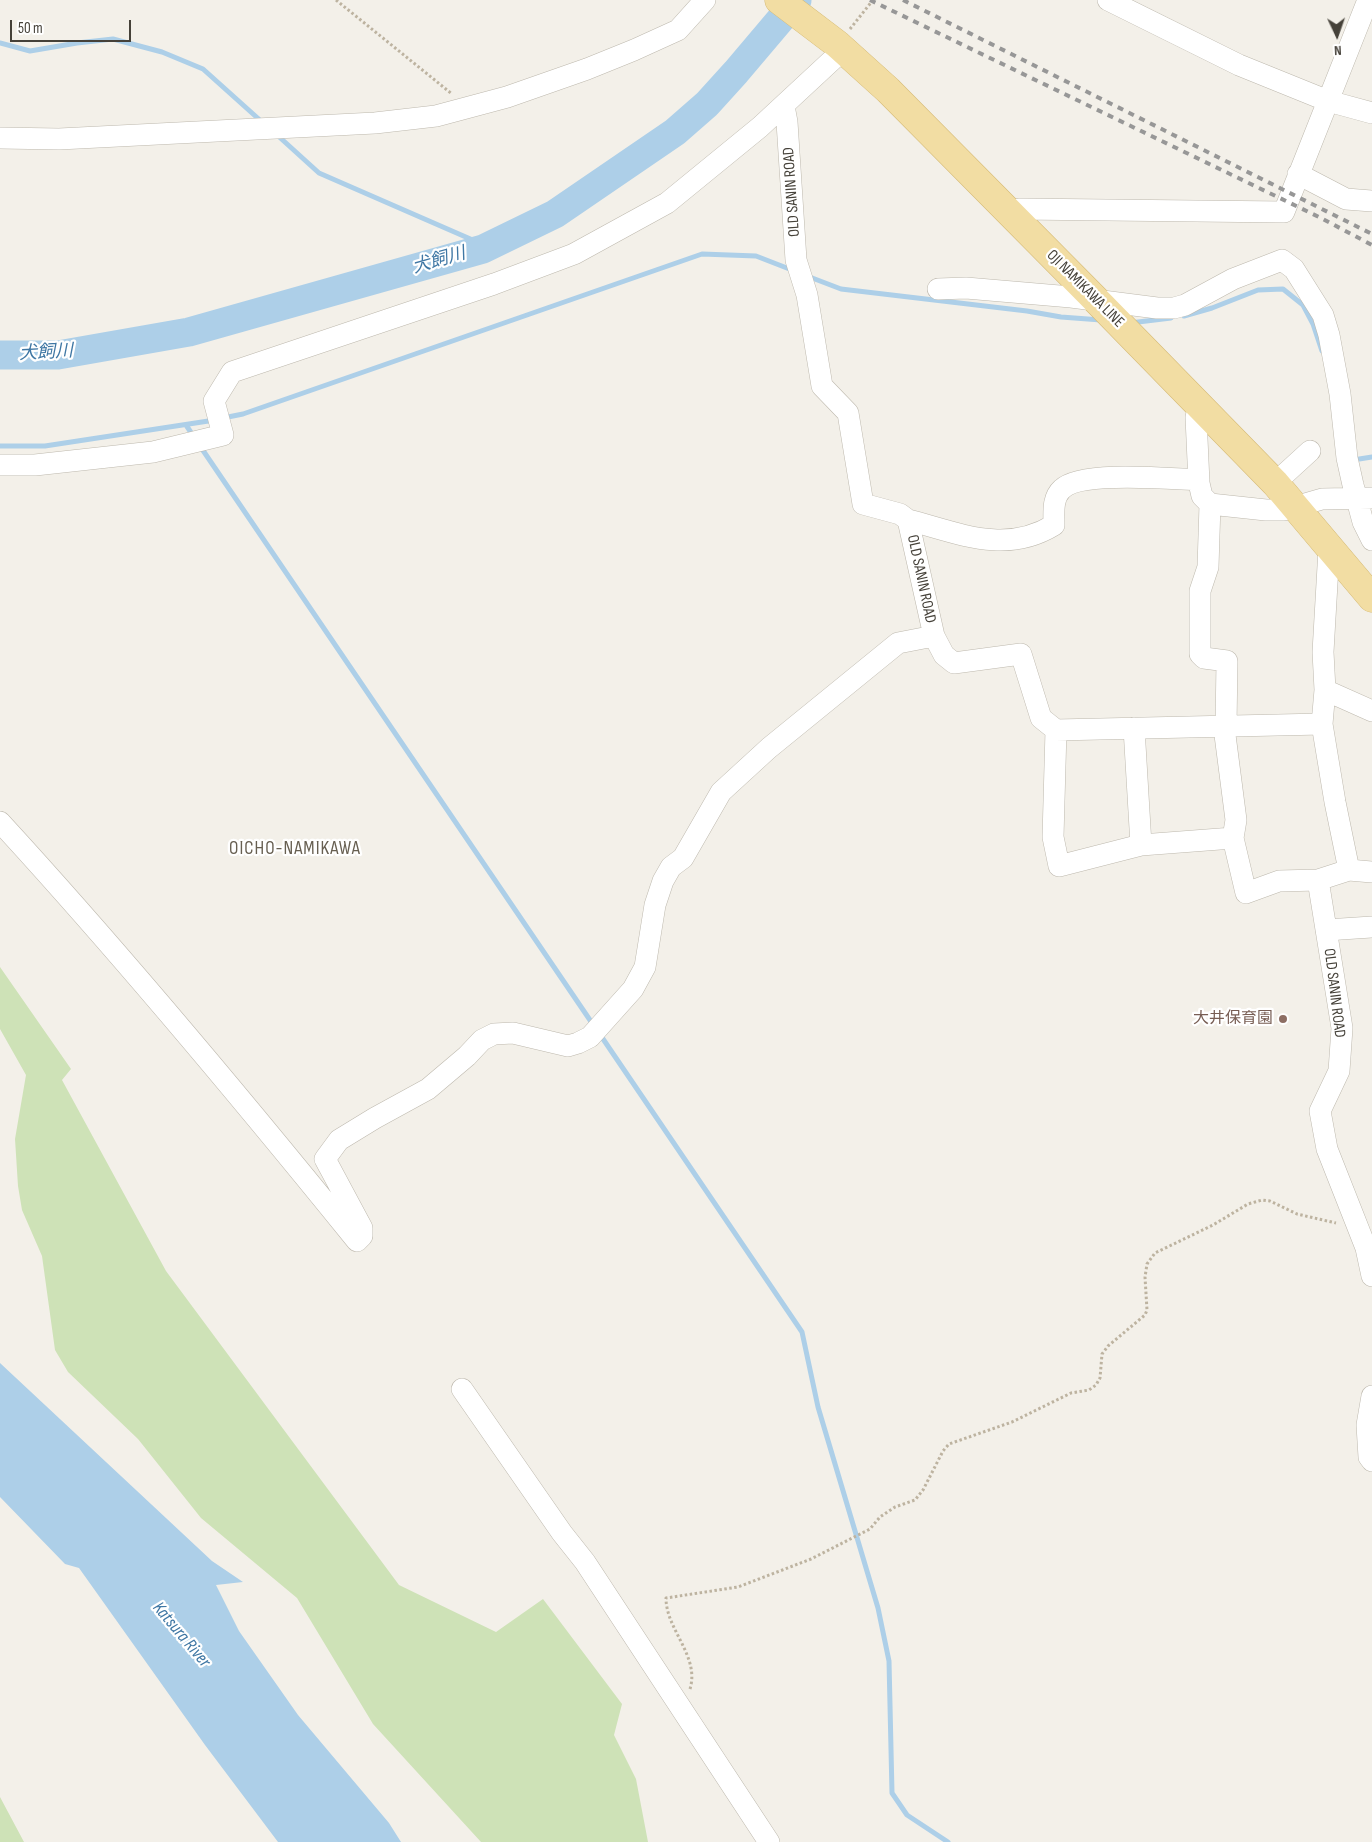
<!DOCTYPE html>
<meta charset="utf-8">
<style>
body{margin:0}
#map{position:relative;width:1372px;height:1842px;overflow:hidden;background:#f3f0e9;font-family:"Sofia Sans Condensed",sans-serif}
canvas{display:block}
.north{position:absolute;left:1312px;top:10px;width:50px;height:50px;-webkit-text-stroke:4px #fff;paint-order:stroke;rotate:177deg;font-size:14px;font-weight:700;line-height:20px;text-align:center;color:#454139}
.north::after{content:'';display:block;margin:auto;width:18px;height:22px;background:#454139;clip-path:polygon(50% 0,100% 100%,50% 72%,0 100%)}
.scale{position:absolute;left:10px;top:20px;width:121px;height:22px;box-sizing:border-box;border:2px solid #454139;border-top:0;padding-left:6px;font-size:15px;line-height:18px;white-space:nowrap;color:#454139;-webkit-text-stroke:4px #fff;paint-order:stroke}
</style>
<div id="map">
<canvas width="1372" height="1842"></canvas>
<div class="north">N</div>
<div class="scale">50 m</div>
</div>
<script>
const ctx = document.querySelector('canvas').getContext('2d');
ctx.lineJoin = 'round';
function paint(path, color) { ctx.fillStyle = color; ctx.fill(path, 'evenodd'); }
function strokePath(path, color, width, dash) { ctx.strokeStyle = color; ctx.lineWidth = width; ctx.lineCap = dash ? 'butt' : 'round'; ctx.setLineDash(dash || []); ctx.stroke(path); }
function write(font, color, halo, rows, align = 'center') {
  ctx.font = font + ' "Sofia Sans Condensed","Noto Sans JP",sans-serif'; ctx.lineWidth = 4.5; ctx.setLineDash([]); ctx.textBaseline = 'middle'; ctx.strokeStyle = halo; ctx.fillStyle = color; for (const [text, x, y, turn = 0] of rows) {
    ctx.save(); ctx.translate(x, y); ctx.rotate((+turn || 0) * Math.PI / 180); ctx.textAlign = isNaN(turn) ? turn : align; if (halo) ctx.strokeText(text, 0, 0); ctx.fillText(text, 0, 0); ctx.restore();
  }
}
paint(new Path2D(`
 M0,967L71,1069L62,1080L166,1271L399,1585L496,1632L543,1599L622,1704L614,1735L636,1779L648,1842H481L373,1724L297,1598L201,1518L138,1439L68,1372L55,1350L42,1256L22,1210L18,1186L15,1139L26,1075L0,1029Z
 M0,1797L24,1842H0Z`), '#cee2b7');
paint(new Path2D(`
 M0,1363L212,1561L243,1582L216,1585L239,1631L298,1715L389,1823L401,1842H278L205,1745L79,1568L65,1564L0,1497Z`), '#adcfe8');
strokePath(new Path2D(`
 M0,43L30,51L77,43L113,39L162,52L203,69L262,122
 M276,134L319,173L475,241L483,249
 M807,276L841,289L1027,311L1061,317L1101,320
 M1184,316L1212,308L1258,290L1283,289L1303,305L1313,324L1322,351
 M1130,323L1171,318
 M223,418L243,414L702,254L756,256L792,270
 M186,425L194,437
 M0,446H45L215,420
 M200,446L594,1026
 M1353,460L1372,457
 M599,1033L802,1332L818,1407L878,1608L889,1661L892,1793L907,1815L948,1842`), '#adcfe8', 5);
strokePath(new Path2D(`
 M0,355H58L189,332L483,249L555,214L675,132L707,104L736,72L797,0`), '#adcfe8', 29);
const minor = new Path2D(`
 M1108,0L1239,65L1328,101L1372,113
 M784,106L787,122L796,260L807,295L822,386L848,413L863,504L900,514L908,520L934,636L944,655L954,663L1021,654L1041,718L1056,730L1322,724
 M0,138L59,139L375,123L436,116L507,97L587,69L634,50L678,30L705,0
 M1298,174L1346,199L1372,201
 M1009,212L1019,209L1284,212L1368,0
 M938,289L966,288L1071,297L1157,308H1174L1185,305L1233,279L1282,260L1294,269L1323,315L1329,335L1340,394L1347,458L1353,485L1363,522L1372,540
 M1200,405L1196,417L1199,483L1202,496L1210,504L1266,510H1284L1322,499L1372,498
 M0,465H35L153,452L223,435L214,401L232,372L494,284L574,254L667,203L760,127L843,50
 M1275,483L1310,451
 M1210,504L1208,567L1200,591V654L1204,658L1227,661L1226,726L1225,735L1236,820L1233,838
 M908,520C959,533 1005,555 1054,525C1054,513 1052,498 1062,489C1081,470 1171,479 1199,480
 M1329,549L1323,652L1325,690L1322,724L1335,802L1349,870
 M1325,690L1372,711
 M1134,728L1141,845
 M1056,730L1053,837L1059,866L1141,845L1233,838L1246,893L1279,881L1318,880L1349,870L1372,872
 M0,822C124,957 242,1099 357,1241L362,1236V1228L325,1159L339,1140L375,1118L428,1089L467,1056L482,1040L494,1034L513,1033L568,1046L578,1043L590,1037L633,989L645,967L655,905L663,881L671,867L683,858L721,792L769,748L898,643L934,636
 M1318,880L1342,1028L1339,1071L1320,1111L1327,1149L1366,1248L1372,1276
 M1326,930L1372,927
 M462,1389L562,1533L585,1562L769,1842
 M1372,1396L1367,1425L1369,1457L1372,1461`);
const major = new Path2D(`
 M779,0L837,44L888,90L1102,306L1275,483L1372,598`);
strokePath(minor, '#bdb8ad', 22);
strokePath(major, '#d5ba75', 29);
strokePath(new Path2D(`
 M336,0L452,94
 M850,29L873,0
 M690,1689C700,1656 666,1630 666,1598L738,1587L811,1559L870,1529L880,1517L895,1507L915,1500L923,1490L943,1451L949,1444L1012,1422L1071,1393L1089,1390L1096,1385L1100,1378L1102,1354L1108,1346L1145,1315L1147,1310L1145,1277L1147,1264L1155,1253L1213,1225L1248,1204L1262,1200L1270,1201L1297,1214L1336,1223`), '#bdb3a0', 3, [2.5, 2.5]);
strokePath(minor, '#fff', 21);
strokePath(major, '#f2dda3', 28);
strokePath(new Path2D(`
 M870,0L1319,217L1372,245
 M903,0L1372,234`), '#979797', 4, [6, 6]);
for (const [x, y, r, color] of [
 [1283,1019,5,"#8d6e63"]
]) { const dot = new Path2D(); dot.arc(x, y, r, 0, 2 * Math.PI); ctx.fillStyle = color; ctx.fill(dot); strokePath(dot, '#fff', 2); }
write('16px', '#454139', '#fff', [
 ["OLD SANIN ROAD",792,192,-94],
 ["OJI NAMIKAWA LINE",1085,289,45],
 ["OLD SANIN ROAD",921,579,78],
 ["OLD SANIN ROAD",1334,993,83]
]);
write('16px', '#785e54', '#fff', [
 ["大井保育園",1273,1019]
], 'right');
write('italic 18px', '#3f77a4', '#fff', [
 ["犬飼川",439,261,-16],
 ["犬飼川",46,353,-3],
 ["Katsura River",181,1635,50]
]);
ctx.letterSpacing = '1px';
write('19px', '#675f51', '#fff', [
 ["OICHO-NAMIKAWA",295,849]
]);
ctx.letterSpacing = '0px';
</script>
